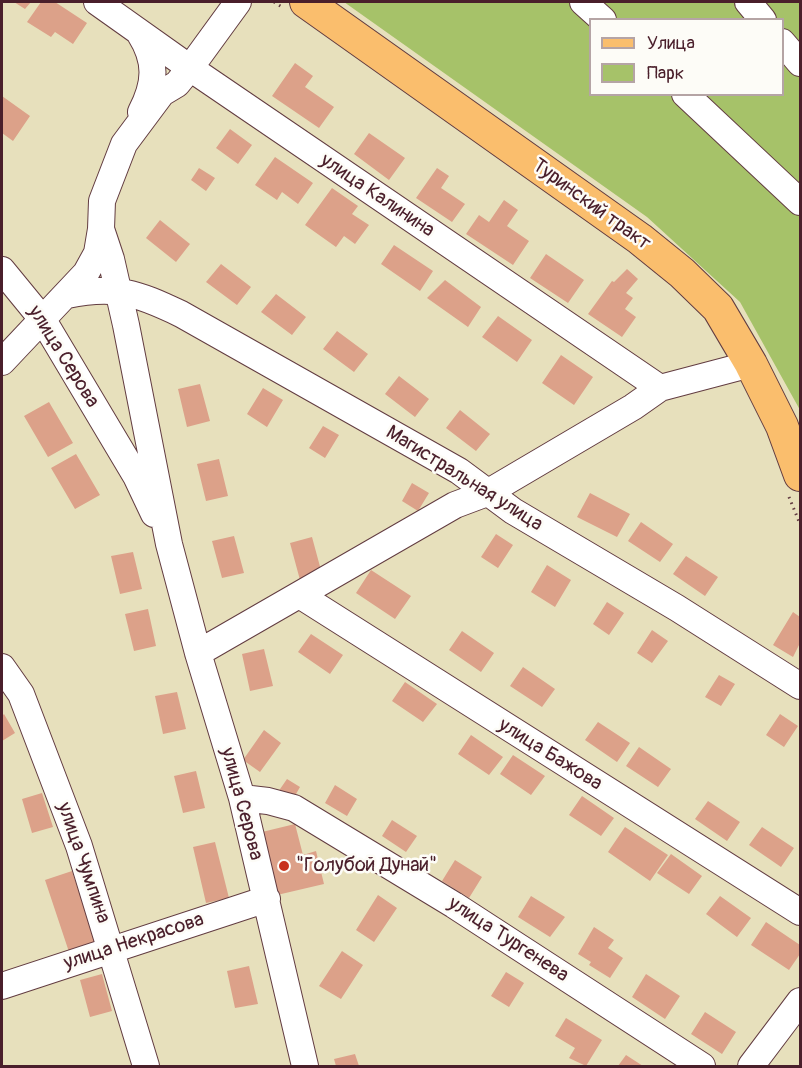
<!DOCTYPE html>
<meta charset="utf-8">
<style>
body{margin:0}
#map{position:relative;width:802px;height:1068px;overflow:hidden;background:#e7e0bc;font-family:Pangolin,sans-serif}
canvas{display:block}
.frame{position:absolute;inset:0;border:3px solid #4a1f2b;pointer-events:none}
.legend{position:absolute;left:589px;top:18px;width:195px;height:78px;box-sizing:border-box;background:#fdfcf7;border:2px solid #b5a4a5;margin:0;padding:8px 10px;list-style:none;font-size:18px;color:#4a1f2b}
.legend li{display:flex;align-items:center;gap:12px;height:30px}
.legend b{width:30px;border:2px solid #b5a4a5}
</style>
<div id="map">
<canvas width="802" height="1068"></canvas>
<div class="frame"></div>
<ul class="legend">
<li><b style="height:8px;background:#fabe6d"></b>Улица</li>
<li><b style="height:16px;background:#a6c269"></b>Парк</li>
</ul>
</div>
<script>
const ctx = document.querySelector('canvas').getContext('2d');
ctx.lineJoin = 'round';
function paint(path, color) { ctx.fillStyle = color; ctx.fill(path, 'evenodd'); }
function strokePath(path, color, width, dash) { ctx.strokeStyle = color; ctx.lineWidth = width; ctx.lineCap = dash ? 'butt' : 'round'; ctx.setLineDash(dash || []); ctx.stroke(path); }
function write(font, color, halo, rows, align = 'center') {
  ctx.font = font + ' Pangolin,sans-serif'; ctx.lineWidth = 5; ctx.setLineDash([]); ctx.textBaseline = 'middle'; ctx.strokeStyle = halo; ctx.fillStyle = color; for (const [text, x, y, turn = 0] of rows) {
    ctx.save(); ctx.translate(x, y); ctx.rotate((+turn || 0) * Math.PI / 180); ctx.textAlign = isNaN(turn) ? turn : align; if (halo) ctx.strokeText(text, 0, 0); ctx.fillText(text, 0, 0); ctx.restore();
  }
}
paint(new Path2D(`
 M344,2H800V410L740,302L647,217ZM590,20H782V94H590Z`), '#a6c269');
paint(new Path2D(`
 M14,2H31L25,9Z
 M41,2H55L87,23L73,44L55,32L51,37L27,22Z
 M295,63L313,76L305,87L334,107L319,128L272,96Z
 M2,96L30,116L13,141L2,133Z
 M230,129L252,145L238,164L216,148Z
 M369,133L405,158L389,180L354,154Z
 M275,157L313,183L298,204L282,192L277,200L255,185Z
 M199,168L215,178L206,191L191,180Z
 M437,168L449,176L441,188L465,204L452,222L416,198Z
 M332,188L358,206L352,214L369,225L355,244L344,236L336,247L305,225Z
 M504,200L518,210L507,226L529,241L513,265L466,234L479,215L489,222Z
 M160,220L190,244L176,262L146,238Z
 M394,245L433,271L420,291L381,264Z
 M546,254L584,280L568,303L530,278Z
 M221,264L251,287L237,305L206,282Z
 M627,269L638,279L626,293L633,298L625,309L636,317L622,337L588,314L612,281L614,282Z
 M445,280L481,307L468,327L427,298Z
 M276,294L306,317L292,335L261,312Z
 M498,316L532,340L517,362L482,337Z
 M337,331L368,354L354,372L323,349Z
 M561,355L593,377L574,405L542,383Z
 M399,376L429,399L415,417L385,394Z
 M200,384L210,421L187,427L178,389Z
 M263,388L283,400L267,427L247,414Z
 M49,402L73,443L48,457L24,416Z
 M460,410L490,434L476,451L446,428Z
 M323,426L339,435L325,458L309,448Z
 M76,454L100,495L75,509L51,468Z
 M219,459L228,496L206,501L197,464Z
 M412,483L429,493L418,511L402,501Z
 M590,493L630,514L617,537L577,517Z
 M641,522L673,544L660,562L628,541Z
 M496,534L513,545L498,568L481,557Z
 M234,536L244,573L222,578L212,541Z
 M312,537L322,574L300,580L290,543Z
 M133,552L142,589L120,594L111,556Z
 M686,556L718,577L705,596L673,574Z
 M547,565L571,580L555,607L531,592Z
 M371,570L411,596L395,619L356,593Z
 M607,602L624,613L609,635L593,624Z
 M148,609L156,646L134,651L125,614Z
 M793,612L800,617V643L793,657L773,645Z
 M652,630L668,641L652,663L637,653Z
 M462,631L494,653L481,672L449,650Z
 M311,634L343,655L330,674L298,652Z
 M264,649L273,686L250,691L242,654Z
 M523,667L555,689L542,707L510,686Z
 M719,675L735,684L721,706L705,697Z
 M405,682L437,704L423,722L392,701Z
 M177,692L186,729L163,734L155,696Z
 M4,714L15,733L2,741V716Z
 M780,714L798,726L784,747L766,735Z
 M598,722L630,743L617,762L585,740Z
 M264,730L281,743L260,772L243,760Z
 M471,735L503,757L489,775L458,754Z
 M639,747L671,769L658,787L626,766Z
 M513,755L545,776L531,795L500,774Z
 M196,771L205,808L183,813L174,776Z
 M287,779L300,787L292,801L278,792Z
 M335,785L357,799L347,816L325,803Z
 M42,793L53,827L32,833L22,799Z
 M582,796L614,818L601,836L569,815Z
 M708,801L740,822L727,841L695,819Z
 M392,820L417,836L406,852L382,836Z
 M295,824L303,855L316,851L324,884L277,895L262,832Z
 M625,827L668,855L650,881L608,852Z
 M762,827L794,848L781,867L749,845Z
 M215,842L229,898L206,903L193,847Z
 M671,854L702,876L689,894L657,873Z
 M455,860L482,877L469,898L442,881Z
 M72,871L97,947L70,955L45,880Z
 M378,895L397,908L374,942L356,930Z
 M531,896L565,917L550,937L518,917Z
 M720,896L751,918L737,937L706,914Z
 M766,922L800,945V954L789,970L751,945Z
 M594,927L614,940L608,948L623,958L610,978L589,965L591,962L578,954Z
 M342,951L363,965L341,999L319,986Z
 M249,966L258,1004L235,1008L227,971Z
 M506,972L524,983L509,1007L491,996Z
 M102,974L112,1011L90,1017L80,980Z
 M646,974L680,996L665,1019L632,997Z
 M705,1012L736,1032L722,1054L691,1034Z
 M566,1018L602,1040L586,1066L569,1058L575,1048L555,1036Z
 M355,1054L359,1066H336L334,1059Z
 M626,1055L643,1066H618Z`), '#dca189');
const minor = new Path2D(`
 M97,2L190,68L660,388
 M238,2L190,68L177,84L162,93L124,144L102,201L101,229L111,259L126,325L169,544L198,653L242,798L305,1066
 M583,2L603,20
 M748,2L763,20
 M140,34C157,61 156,83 141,112
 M782,42L800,63
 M685,94L800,202
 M2,270L43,320L136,476L154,514
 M67,295C116,285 137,293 181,314L459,471L513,511L677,608L800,686
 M2,362L86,273L97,253L101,229
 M301,596L800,912
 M198,653L455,505L487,493L633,407L660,388L751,364
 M2,667L21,694L79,846L146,1066
 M242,798L268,801L294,808L454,905L702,1066
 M2,986L267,899
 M751,1066L800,1001`);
const major = new Path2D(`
 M306,2L640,239L682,273L718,308L751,364L782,426L800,475`);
strokePath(minor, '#623c41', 28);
strokePath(major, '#623c41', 34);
strokePath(new Path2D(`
 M274,2L282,7
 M789,497L800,524`), '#623c41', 3, [1.5, 4.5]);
strokePath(minor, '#fff', 26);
strokePath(major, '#fabe6d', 32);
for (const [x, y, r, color] of [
 [284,866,6,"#c8321e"]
]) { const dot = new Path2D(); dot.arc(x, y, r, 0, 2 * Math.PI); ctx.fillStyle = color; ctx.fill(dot); strokePath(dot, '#fdfcf7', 2); }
write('20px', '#4a1f2b', '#fdfcf7', [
 ["улица Калинина",377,196,34],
 ["Туринский тракт",591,205,36],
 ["улица Серова",63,357,58],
 ["Магистральная улица",464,479,32],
 ["улица Бажова",550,755,32],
 ["улица Серова",241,804,75],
 ["улица Чумпина",83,863,71],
 ["улица Тургенева",508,940,33],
 ["улица Некрасова",134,942,-18]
]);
write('20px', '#4a1f2b', '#fdfcf7', [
 ["\"Голубой Дунай\"",296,866]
], 'left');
</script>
